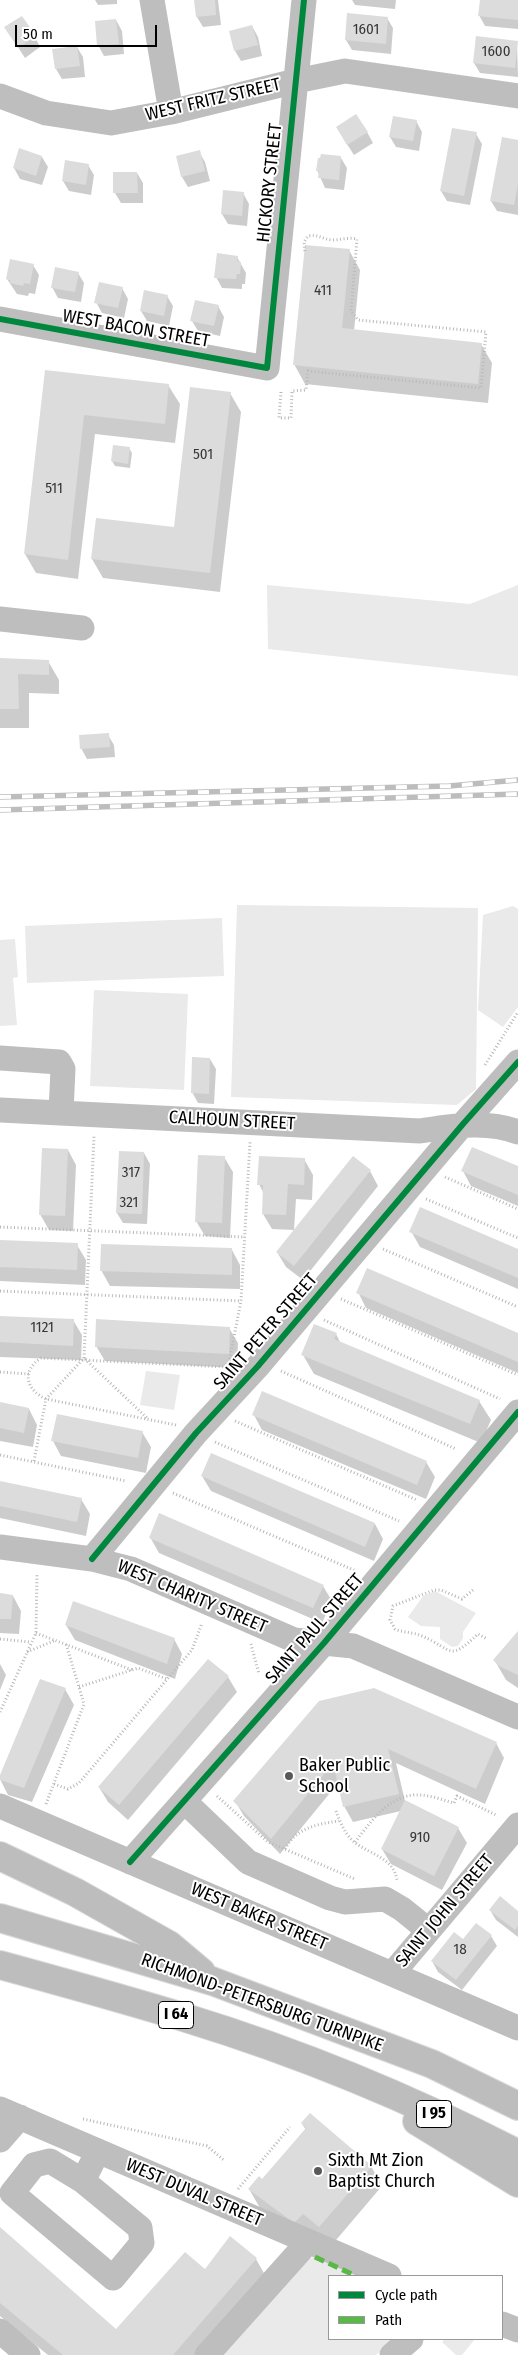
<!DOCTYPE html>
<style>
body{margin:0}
#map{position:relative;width:518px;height:2355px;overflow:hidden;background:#fff;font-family:"Fira Sans Condensed",sans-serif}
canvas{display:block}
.legend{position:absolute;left:328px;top:2275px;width:175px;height:65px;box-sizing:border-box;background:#fff;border:1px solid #999;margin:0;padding:6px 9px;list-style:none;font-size:15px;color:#000}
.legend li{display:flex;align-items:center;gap:10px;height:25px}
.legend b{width:25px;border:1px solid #999}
.scale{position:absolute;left:15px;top:25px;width:142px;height:22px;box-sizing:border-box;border:2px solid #000;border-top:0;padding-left:6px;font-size:15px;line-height:18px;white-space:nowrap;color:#000;-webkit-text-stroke:4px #fff;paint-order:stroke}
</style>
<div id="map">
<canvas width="518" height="2355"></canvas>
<ul class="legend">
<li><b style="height:6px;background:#00873e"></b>Cycle path</li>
<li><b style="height:6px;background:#58b947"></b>Path</li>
</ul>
<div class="scale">50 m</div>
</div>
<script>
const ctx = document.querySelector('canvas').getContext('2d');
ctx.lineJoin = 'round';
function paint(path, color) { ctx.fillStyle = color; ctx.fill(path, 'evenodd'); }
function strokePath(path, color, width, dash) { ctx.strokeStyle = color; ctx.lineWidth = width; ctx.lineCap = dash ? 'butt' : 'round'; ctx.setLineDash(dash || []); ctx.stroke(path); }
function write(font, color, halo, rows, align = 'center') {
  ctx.font = font + ' "Fira Sans Condensed",sans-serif'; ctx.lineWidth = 4; ctx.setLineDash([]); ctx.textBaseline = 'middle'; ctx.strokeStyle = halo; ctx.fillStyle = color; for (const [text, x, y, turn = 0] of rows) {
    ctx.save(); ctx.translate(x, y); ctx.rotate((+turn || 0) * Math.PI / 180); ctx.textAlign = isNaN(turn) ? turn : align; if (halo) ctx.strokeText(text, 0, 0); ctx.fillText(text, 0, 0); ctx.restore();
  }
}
paint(new Path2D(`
 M267,585L470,604L518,585V676L268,649Z
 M237,905L478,908L476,1089L457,1105L231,1097Z
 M513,906L518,909V1007L503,1027L478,1010L483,915Z
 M222,918L224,976L27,983L25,926Z
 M15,939L18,977L13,978L17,1025L0,1026V940Z
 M94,990L188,994L184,1090L90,1086Z
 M146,1371L180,1375L174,1410L140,1405Z
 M435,1591L476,1613L463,1632V1638L458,1646L452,1647L440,1639V1627L421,1626L408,1617L423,1596Z
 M315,2257L359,2276H329V2339H396L376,2355H224L308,2259Z
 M445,2339H475L462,2355H456L442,2342Z`), '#eaeaea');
paint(new Path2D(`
 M95,0H117V4L98,5Z
 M195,0H218L221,25L203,27L197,17Z
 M352,0H396L395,9L355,5Z
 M481,0H518V29L485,26L479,15Z
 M348,14L387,18L393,28L391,54L352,50L346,40Z
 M116,20L122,31L124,54L104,56L98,45Z
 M252,26L258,37L262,56L241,61L235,51Z
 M35,37L40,47L25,58L12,38Z
 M517,42L518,77L480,73L474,63Z
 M77,47L83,57L85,77L62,79L56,69Z
 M416,121L422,132L419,151L396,147L390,137Z
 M367,132L373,143L354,155L343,138Z
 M476,134L482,144L470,205L447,201L441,191Z
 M518,141V215L497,211L491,201Z
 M199,152L205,162L210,181L188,187L182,177Z
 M42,157L48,167L42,185L20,179L14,168Z
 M341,158L347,168L344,190L325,188L317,170Z
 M88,165L94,175L91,195L69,191L63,181Z
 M137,173L143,183V203H121L115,193Z
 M243,193L249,204L247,226L228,224L222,214Z
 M349,250L360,270L354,331L481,344L492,363L488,403L305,384L294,364Z
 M237,257L246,273L245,284H242V289L222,288L216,277Z
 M33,265L39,275L35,294L29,293L28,296L17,294L7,279Z
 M78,273L84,283L81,302L58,298L52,287Z
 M122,288L128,299L124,318L102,313L96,302Z
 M167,296L173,306L169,326L147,321L141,311Z
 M218,306L224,317L220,336L198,331L192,321Z
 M46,371L168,385L180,404L175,443L95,434L78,579L36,573L25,554Z
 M230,393L241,412L220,592L103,578L92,559L175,528Z
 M129,448L132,453L130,468L115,466L112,461Z
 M0,659L48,661L59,680V694L29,693V728H0Z
 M108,735L114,745L115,757L87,759L81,748Z
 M210,1059L216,1069L214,1104L198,1103L192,1092Z
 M68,1150L76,1165L73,1231L49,1230L40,1214Z
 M144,1153L150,1164L147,1224L123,1223L117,1213Z
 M224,1157L233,1172L230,1238L205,1236L196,1221Z
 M304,1159L313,1175L312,1200L296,1199L294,1230L272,1229L263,1214L264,1194L259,1184Z
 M518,1168V1206L471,1186L463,1171Z
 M370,1171L378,1186L303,1280L286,1267L277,1252Z
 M411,1231L518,1251V1289L420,1247Z
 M0,1241L77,1245L86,1260L85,1285L0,1281Z
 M232,1250L240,1265V1289L110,1286L101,1270Z
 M358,1292L518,1334V1373L366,1308Z
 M0,1317L73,1320L82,1335L81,1360L0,1357Z
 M229,1328L238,1343L237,1368L105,1361L96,1346Z
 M336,1334L341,1344L479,1401L491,1420L481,1443L314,1374L303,1355Z
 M0,1403L29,1409L37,1425L33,1447L0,1441Z
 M254,1415L426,1462L435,1477L426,1499L262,1430Z
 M142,1432L151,1447L146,1473L61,1456L53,1441Z
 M202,1476L375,1524L383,1539L374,1561L211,1491Z
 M0,1482L81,1499L90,1514L86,1536L0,1518Z
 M150,1537L323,1586L332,1601L322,1623L159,1553Z
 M0,1594L13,1596L21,1611L19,1634L0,1633Z
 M66,1625L174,1639L182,1654L175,1679L75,1640Z
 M518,1633V1688L506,1680L495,1661Z
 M208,1661L228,1677L237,1692L128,1820L108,1802L99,1787Z
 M0,1664L6,1675L0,1690Z
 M65,1689L74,1705L32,1802L8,1795L0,1779Z
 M320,1702L496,1743L504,1758L485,1804L396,1763L405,1801L458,1828L467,1843L442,1890L391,1864L382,1849L401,1811L353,1822L344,1806L339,1782L280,1854L244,1816L235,1801Z
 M490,1910L518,1912V1937L496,1920Z
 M491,1936L497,1946L462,1990L438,1972L432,1961L464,1941Z
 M302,2124L371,2166L382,2186L331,2246L260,2208L249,2189L263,2181L306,2130Z
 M0,2229L116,2331L205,2270L256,2259L270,2284L209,2355H48L0,2316Z`), '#0003');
paint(new Path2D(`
 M194,0H215L216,15L196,17Z
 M480,0H518V20L478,16Z
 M347,13L388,17L386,44L345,40Z
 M22,16L36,36L18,48L4,27Z
 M116,19L119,44L97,46L95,21Z
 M252,25L258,45L234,51L229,31Z
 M476,36L518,41L515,68L473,63Z
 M77,46L80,66L55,69L52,49Z
 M356,114L368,132L347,145L336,127Z
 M393,116L417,120L413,141L389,137Z
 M452,128L477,132L464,196L440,191Z
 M502,137L518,140V184L514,205L490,201Z
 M19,148L42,156L36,176L13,168Z
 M200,150L205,171L181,177L176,156Z
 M321,154L341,156L339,180L318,178L319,171H316L318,158H320Z
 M65,160L89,164L86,185L62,181Z
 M113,172H137L138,193H113Z
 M223,190L244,192L242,216L221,214Z
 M305,245L350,249L342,328L482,343L478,384L293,365Z
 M217,253L238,256L237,261L241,262L240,274H237L236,279L214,278Z
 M10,259L34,264L30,284L24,283L23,286L10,283V280L6,279Z
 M55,267L79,272L75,292L51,288Z
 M99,282L123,287L118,308L94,303Z
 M144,290L168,295L164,316L140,311Z
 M195,300L219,305L214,326L190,321Z
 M45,370L169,384L165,424L84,415L68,560L24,554Z
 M190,387L231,392L210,573L91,559L96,518L174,527Z
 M113,445L130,447L128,464L111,461Z
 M0,658L49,660V675L18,674L19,709H0Z
 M109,733L110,747L80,749L79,735Z
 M192,1057L210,1058L209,1094L191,1093Z
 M472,1147L518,1166V1195L461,1171Z
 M42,1148L68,1149L65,1216L39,1215Z
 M119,1151L144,1152L142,1214L116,1213Z
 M198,1155L225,1156L222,1223L195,1222Z
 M259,1156L305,1158L304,1185L288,1184L286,1215L262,1214L263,1185H257Z
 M353,1156L371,1170L294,1266L276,1252Z
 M420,1207L518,1249V1278L409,1232Z
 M0,1240L78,1243L77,1270L0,1267Z
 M101,1244L232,1248V1275L100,1271Z
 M367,1268L518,1333V1362L356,1293Z
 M0,1316L74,1319L73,1346L0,1342Z
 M96,1319L230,1327L229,1354L95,1347Z
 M314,1324L337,1333L334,1339L480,1400L470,1424L301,1355Z
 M262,1391L427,1461L417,1485L252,1415Z
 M0,1402L29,1408L24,1433L0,1428Z
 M57,1414L143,1431L138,1458L51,1441Z
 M211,1453L375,1523L365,1547L201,1476Z
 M0,1481L82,1498L77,1522L0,1506Z
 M159,1513L324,1585L313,1608L149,1538Z
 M0,1593L13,1595L11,1619H0Z
 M73,1601L175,1638L167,1664L65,1625Z
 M518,1631V1675L499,1666L493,1660Z
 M208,1659L229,1676L119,1805L98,1787Z
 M40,1679L66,1688L24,1788L0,1780V1775Z
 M374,1688L497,1742L476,1789L388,1749L399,1794L343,1807L333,1763L271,1839L233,1801L319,1701Z
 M405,1800L459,1827L434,1876L381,1849Z
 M500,1896L518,1911V1926L515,1930L489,1910Z
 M476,1923L492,1935L456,1980L431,1961L454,1932L463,1939Z
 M310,2113L372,2166L319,2227L303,2214L294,2223L248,2189L259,2176L262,2179L306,2128L301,2123Z
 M0,2227L116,2329L185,2252L205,2269L230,2236L257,2258L173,2355H63L0,2303Z`), '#dcdcdc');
const highway = new Path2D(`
 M0,1856L75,1892L169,1945L201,1972
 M0,1918L212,1981L432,2064L518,2106
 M0,1965C62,1982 124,1999 186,2018C300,2053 412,2099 518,2154
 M417,2121L518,2183`);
strokePath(highway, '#dbdbdb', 30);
strokePath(new Path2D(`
 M281,392L279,418H291L292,391L306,390L308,371L481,388L486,332L358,320L351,311L357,239C348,237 340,240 332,240C322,239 318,234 308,236L304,242L305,253
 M485,1065L518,1012
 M445,1177L518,1209
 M426,1199L518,1238
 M0,1227L245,1237
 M383,1249L518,1307
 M0,1291L241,1301
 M341,1299L518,1375
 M324,1320L500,1399
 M85,1359L147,1418
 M281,1371L456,1449
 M0,1372L29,1374
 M235,1421L417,1500
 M176,1425L46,1399C26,1390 21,1371 41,1358L228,1367L241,1301L250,1142
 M215,1442L399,1521
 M0,1455L126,1481
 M34,1461L46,1399L84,1358L94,1136
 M173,1493L356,1571
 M473,1590L462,1599L441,1590H434L393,1606L390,1620L395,1629C404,1633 413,1632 422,1636C454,1650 448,1662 478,1634L487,1639
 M36,1633L132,1670
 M0,1639L30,1642
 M251,1644L259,1674
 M27,1652L56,1640
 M79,1687L138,1668L167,1679
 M0,1712L36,1633L37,1573
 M54,1784L68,1789L79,1783L192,1650L202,1623
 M217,1796L268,1842L355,1879
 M46,1804L84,1704L66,1644
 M336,1811C340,1822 345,1834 354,1842C369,1854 395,1858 397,1881
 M355,1842C370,1823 388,1796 415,1795C428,1794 442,1800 454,1803L457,1796L496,1815
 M285,1849C296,1828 317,1824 339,1821
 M83,2119L207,2146L225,2161
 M238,2189L290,2127`), '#b8b8b8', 3, [1, 2.5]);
strokePath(new Path2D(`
 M152,0L171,112
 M0,96L46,113L111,123L171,112L296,81L345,71L518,96
 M0,319L267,368L304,0
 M0,619L82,628
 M0,1058L59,1062L63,1069L61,1112
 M0,1110L420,1131C453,1126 486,1120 518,1132
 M0,1547L92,1559L131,1569L294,1640L353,1646L518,1717
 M92,1559L196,1433L258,1366L463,1124L518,1062
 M184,1801L248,1862L330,1898L345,1902L385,1899L402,1909L428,1930
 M0,1806L518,2028
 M130,1862L324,1643L518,1412
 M392,1974L518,1825
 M0,2109L389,2276
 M0,2140L20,2117
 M83,2181L140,2228L142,2243L113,2278L12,2193L34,2165L50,2161L83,2181L98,2151
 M502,2324L518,2330
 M0,2331L28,2355
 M207,2355L308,2242
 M392,2355L411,2339`), '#bebebe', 25);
strokePath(highway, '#bdbdbd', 28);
const rail = new Path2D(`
 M0,797L449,786L518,780
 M0,810L518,794`);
strokePath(rail, '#bdbdbd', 5.5);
strokePath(rail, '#fff', 4, [11]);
strokePath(new Path2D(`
 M315,2257L356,2276`), '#58b947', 5, [10, 5]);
strokePath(new Path2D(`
 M0,319L267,368L304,0
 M92,1559L196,1433L258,1366L463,1124L518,1062
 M130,1862L324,1643L518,1412`), '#00873e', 6);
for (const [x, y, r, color] of [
 [289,1776,5,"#595959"],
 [318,2171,5,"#595959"]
]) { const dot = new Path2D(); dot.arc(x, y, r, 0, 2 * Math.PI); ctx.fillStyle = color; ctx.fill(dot); strokePath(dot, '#fff', 2); }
write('15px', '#373737', null, [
 ["1601",366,30],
 ["1600",496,52],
 ["411",323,291],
 ["501",203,455],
 ["511",54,489],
 ["317",131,1173],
 ["321",129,1203],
 ["1121",42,1328],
 ["910",420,1838],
 ["18",460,1950]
]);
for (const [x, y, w] of [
 [176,2015,35],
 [434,2114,35]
]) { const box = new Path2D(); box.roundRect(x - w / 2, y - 13.5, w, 27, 4); ctx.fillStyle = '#fff'; ctx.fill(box); strokePath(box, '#000', 1); }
write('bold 16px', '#000', null, [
 ["I 64",176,2015],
 ["I 95",434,2114]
]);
write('18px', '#000', '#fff', [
 ["WEST FRITZ STREET",213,100,-13],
 ["HICKORY STREET",270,183,-84],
 ["WEST BACON STREET",136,329,10],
 ["CALHOUN STREET",232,1121,3],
 ["SAINT PETER STREET",266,1332,-49],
 ["WEST CHARITY STREET",192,1597,23],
 ["SAINT PAUL STREET",315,1629,-49],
 ["SAINT JOHN STREET",445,1911,-50],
 ["WEST BAKER STREET",259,1917,23],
 ["RICHMOND-PETERSBURG TURNPIKE",262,2003,20],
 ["WEST DUVAL STREET",194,2193,23]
]);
write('18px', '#000', '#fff', [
 ["Baker Public",299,1766],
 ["School",299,1787],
 ["Sixth Mt Zion",328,2161],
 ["Baptist Church",328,2182]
], 'left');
</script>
